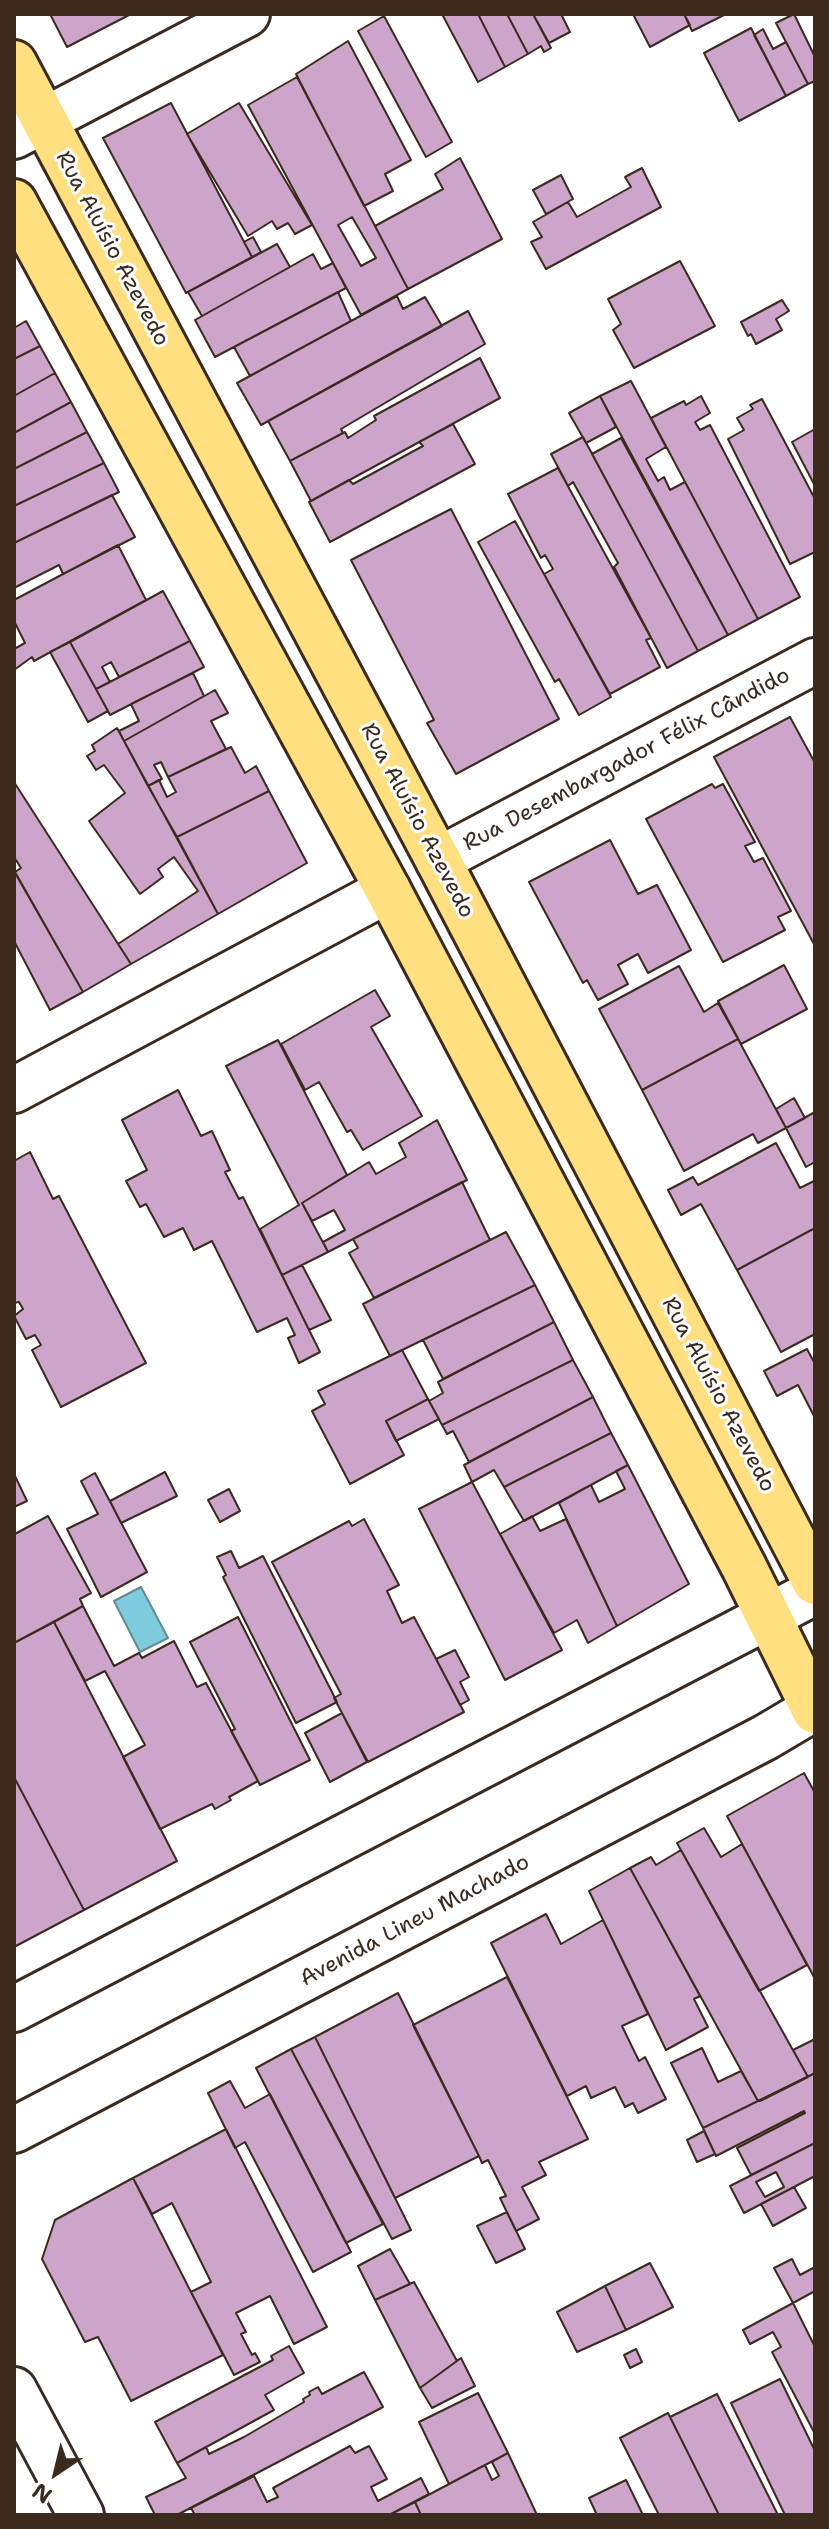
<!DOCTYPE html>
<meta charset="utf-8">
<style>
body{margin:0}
#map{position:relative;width:829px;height:2529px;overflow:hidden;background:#fff;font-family:"Shantell Sans",sans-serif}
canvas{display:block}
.frame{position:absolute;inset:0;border:16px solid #3b2a1e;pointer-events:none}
.north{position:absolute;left:16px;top:2433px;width:80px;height:80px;-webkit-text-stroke:6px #fff;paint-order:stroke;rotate:215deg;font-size:22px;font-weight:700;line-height:32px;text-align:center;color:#3b2a1e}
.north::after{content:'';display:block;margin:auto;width:28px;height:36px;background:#3b2a1e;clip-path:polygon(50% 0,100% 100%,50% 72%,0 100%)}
</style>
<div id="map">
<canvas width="829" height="2529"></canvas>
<div class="frame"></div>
<div class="north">N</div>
</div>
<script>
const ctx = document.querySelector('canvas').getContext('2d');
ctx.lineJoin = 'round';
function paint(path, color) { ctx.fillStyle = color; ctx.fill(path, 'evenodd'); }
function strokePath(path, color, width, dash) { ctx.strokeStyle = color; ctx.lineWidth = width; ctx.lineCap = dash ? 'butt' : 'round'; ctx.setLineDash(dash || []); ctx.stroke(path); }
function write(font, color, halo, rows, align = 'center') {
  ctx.font = font + ' "Shantell Sans",sans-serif'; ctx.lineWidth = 6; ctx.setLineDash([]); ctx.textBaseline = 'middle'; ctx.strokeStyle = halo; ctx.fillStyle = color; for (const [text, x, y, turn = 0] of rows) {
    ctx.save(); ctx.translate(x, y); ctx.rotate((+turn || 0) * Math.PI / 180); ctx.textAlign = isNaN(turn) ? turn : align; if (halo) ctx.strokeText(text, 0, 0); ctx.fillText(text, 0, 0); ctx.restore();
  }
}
const water = new Path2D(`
 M141,1587L168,1638L140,1652L114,1601Z`);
paint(water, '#7dcbdc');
strokePath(water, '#638b90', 2);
const building = new Path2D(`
 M50,14H131L67,47Z
 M442,14H478L505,67L478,82Z
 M478,14H507L528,54L505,67Z
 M507,14H533L551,48L544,52L541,46L528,54Z
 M533,14H561L570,32L549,43Z
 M633,14H684L690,25L650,47Z
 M684,14H726L692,31Z
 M794,14L815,57V81L808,84L776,23Z
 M384,16L452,142L426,157L358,31Z
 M751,28L786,96L739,121L704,53Z
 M763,29L773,49L786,42L808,84L786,96L754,35Z
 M348,41L411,160L385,174L393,191L364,206L296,74Z
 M297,77L408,289L361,315L248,105ZM352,217L376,258L361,266L338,225Z
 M171,103L252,257L186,293L103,138Z
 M239,103L312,225L295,234L288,223L277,229L272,221L248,236L187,134Z
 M460,158L502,239L408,289L375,226L443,189L435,174Z
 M642,168L661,207L546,269L531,242L542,237L533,222L568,202L577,217L631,187L625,177Z
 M561,175L573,199L546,214L533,190Z
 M253,237L261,252L252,257L244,242Z
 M277,244L290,267L202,316L188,292Z
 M313,254L321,269L333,263L346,288L215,357L195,320Z
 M680,261L715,326L634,368L613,330L621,324L608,299Z
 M338,292L351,321L250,376L234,347Z
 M397,296L403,309L425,297L442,326L261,425L237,383Z
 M782,300L789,311L776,319L782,330L756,344L751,334L748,336L741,322Z
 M468,311L485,344L341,429L343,433L290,461L268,421Z
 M26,321L40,346L14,359V328Z
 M40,346L55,373L14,396V359Z
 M480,358L500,398L311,501L290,461L345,432L348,438L376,420L374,416Z
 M55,373L71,402L14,433V396Z
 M631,381L666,447L646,459L658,481L664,477L670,490L685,482L758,619L728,635L600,396Z
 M600,396L616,427L586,443L569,413Z
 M701,396L710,413L695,422L700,430L710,425L800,597L758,619L651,418L684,401L686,405Z
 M762,399L815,499V552L790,564L728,439L744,430L737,418L753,409L750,405Z
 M71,402L87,432L14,469V433Z
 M453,424L475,464L330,542L309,502L349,480L353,484L423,446L419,442Z
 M815,429V486L792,442Z
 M87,432L104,463L14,506V469Z
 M583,437L698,651L667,668L614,567L618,563L573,482L568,486L551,454Z
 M621,438L728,635L698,651L592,454Z
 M104,463L119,492L14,543V506Z
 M558,468L651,638L646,640L660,667L610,694L544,574L553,569L545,555L541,558L508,494Z
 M112,495L135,537L63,574L59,565L14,588V543Z
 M451,509L559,719L456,774L427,723L434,720L351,560Z
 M515,521L611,697L579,715L559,679L555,682L478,542Z
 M118,545L146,600L34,661L32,657L14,670V649L25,643L14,621V600Z
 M163,591L190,641L119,677L111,662L102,667L110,682L96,689L70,642Z
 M190,641L204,667L110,715L96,689Z
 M70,642L108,711L88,722L50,652Z
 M193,673L204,696L124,741L119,731L139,721L131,704Z
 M215,690L228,713L211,721L226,749L168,777L161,762L154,765L162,779L148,786L124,741Z
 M790,717L815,763V946L714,757Z
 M117,728L218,914L131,964L118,944L198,891L174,857L158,869L163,877L140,894L89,821L125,793L104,765L96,770L87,756L95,751L92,745Z
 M231,747L245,773L256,766L269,791L177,837L148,786L159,780L167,797L176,792L168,777Z
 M14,782L131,964L83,992L15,872L21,868L14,857Z
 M712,784L715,788L723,784L755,842L745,846L754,862L763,858L791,911L778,917L785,930L723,962L646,819Z
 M269,791L307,863L218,914L177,837Z
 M610,840L638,894L657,885L691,950L648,973L638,954L618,965L628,984L598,1000L587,980L583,983L529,882Z
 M14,871L83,992L50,1010L14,941Z
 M784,965L807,1009L741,1044L718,1001Z
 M679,966L704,1012L718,1003L738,1039L642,1090L599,1009Z
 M375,990L390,1016L371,1027L422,1116L363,1150L351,1130L347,1132L319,1082L305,1090L281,1044Z
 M738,1039L786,1128L758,1143L753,1134L684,1171L642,1090Z
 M278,1040L347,1175L302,1203L328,1252L282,1275L260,1229L299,1205L226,1066Z
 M178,1090L201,1136L212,1131L230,1170L225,1172L239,1199L243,1197L320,1352L299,1363L288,1338L295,1335L287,1318L257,1332L212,1241L194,1250L183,1228L164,1237L146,1204L140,1207L126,1181L147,1170L122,1120Z
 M794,1098L805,1118L786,1128L776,1109Z
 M815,1112V1162L806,1167L786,1128Z
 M437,1120L467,1180L328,1252L323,1242L345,1230L334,1210L312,1221L302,1203L369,1162L376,1174L406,1157L399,1143Z
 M776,1143L800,1188L814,1181L815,1183V1228L737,1270L701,1204L681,1215L668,1190L693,1177L698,1185Z
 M30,1152L53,1199L59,1196L146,1363L61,1407L32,1350L41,1345L35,1335L26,1339L14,1316L23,1309L19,1302L14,1303V1161Z
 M462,1182L490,1240L374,1298L349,1253L358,1248L353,1239Z
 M815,1228V1334L781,1352L737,1270Z
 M506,1232L535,1285L390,1356L363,1304Z
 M302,1265L331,1320L309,1330L282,1275Z
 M535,1285L554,1322L443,1379L423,1340Z
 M554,1322L573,1360L442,1425L429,1401L443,1393L438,1382Z
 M807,1349L815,1364V1418L798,1385L777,1396L764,1371Z
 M402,1350L428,1399L386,1421L404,1455L350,1484L312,1411L325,1404L318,1391Z
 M573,1360L593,1397L469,1462L453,1431L447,1434L442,1425Z
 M593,1397L611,1433L504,1487L494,1470L472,1482L464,1465Z
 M428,1399L439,1419L396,1441L386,1421Z
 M611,1433L628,1465L524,1521L504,1487Z
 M628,1465L689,1584L617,1626L559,1503L591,1485L599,1502L625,1489L616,1471Z
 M165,1472L177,1496L121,1523L110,1501Z
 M95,1473L147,1572L101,1597L67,1529L98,1514L81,1481Z
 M14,1474L27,1501L14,1507Z
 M472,1482L562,1650L505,1680L419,1509Z
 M229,1489L240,1511L220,1522L208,1500Z
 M48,1516L91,1593L80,1599L83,1606L14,1643V1532L15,1534Z
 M532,1516L540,1531L566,1519L617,1626L588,1643L577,1620L554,1633L500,1534Z
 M364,1519L399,1585L387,1591L402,1623L414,1617L464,1712L368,1762L334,1698L341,1694L272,1562L349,1521L352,1526Z
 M231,1551L239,1568L263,1556L337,1702L296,1723L223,1577L226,1575L217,1557Z
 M83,1606L114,1666L139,1653L142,1658L174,1641L197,1687L206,1683L258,1781L229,1797L231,1800L215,1809L212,1804L160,1829L123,1757L145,1745L105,1671L85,1681L54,1622Z
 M238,1617L310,1760L260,1785L231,1731L235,1729L190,1642Z
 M54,1622L177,1861L84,1910L14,1777V1643Z
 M455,1650L469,1677L460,1682L469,1700L460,1705L436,1659Z
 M342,1713L367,1762L330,1782L305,1733Z
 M804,1773L815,1793L814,1977L727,1816Z
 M14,1777L84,1910L14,1947Z
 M704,1828L721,1857L742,1844L807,1965L759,1991L677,1843Z
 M681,1850L808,2077L760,2101H758L630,1868L651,1857L656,1865Z
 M630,1868L700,1996L694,1999L708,2027L666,2050L589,1891Z
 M546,1914L561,1944L603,1920L648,2014L622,2026L639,2061L645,2057L666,2099L638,2113L633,2103L625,2107L615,2087L591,2098L586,2086L567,2096L491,1943Z
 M507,1977L588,2139L539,2162L546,2175L522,2187L539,2219L516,2231L500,2198L506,2196L488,2160L482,2163L479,2156L413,2025Z
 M398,1993L479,2156L395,2198L315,2037Z
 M315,2037L411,2230L392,2239L291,2049Z
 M815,2039V2073L808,2077L793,2050Z
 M702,2048L718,2082L741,2071L758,2101L703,2128L671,2063Z
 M291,2049L383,2224L346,2243L256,2068Z
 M815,2073V2143L751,2175L737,2148L805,2113L804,2111L716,2156L703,2128Z
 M230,2081L245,2108L270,2094L351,2252L313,2272L245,2142L235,2148L208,2093Z
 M226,2129L327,2327L294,2344L270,2296L236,2313L246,2332L241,2334L252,2355L255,2353L260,2362L234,2375L191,2292L211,2282L172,2203L152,2214L133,2178Z
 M704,2131L715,2154L697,2162L687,2140Z
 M815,2143V2176L744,2213L730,2186ZM776,2172L784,2187L765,2197L756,2182Z
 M133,2178L223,2355L131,2401L98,2337L85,2342L42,2259L55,2220Z
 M794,2187L806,2208L773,2226L761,2204Z
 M507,2212L525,2249L496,2263L477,2226Z
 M390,2249L410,2284L375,2300L358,2266Z
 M792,2259L800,2275L815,2267V2291L793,2303L774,2268Z
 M650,2263L673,2307L626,2330L605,2286Z
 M414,2282L457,2361L420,2388L375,2300Z
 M605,2286L626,2330L577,2352L557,2312Z
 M793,2303L815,2347V2434L772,2352L781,2347L773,2332L750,2344L743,2330Z
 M289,2346L304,2373L265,2395L274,2410L177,2463L155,2422L273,2360L271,2356Z
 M636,2349L642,2362L630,2368L624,2355Z
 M461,2358L475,2386L432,2408L420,2388Z
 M364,2372L383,2407L177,2515H155L146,2497L186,2478L177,2463L206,2447L209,2454L244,2437L304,2402L303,2399L310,2395L309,2392L318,2387L322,2394Z
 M780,2379L815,2451V2515H785L731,2403Z
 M478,2393L508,2453L449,2484L419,2422Z
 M717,2394L778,2515H719L670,2417Z
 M668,2413L719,2515H659L620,2438Z
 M350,2446L355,2453L369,2446L387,2479L371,2487L378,2501L421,2478L429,2494L389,2515H195L191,2508L254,2476L267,2502L278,2497L273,2488Z
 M508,2453L537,2515H421L415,2502L485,2465L492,2480L499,2476L492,2462Z
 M626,2480L643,2515H597L589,2498Z
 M415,2502L421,2515H389Z`);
paint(building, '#cda4ca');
strokePath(building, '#3b2a1e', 2);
const minor = new Path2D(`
 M14,136L247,14
 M438,860L815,661
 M14,1090L388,890
 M14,2009L815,1592
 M14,2130L766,1737L815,1708
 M14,2390L81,2515`);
const major = new Path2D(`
 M14,63L438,860L815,1582
 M14,202L388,890L744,1567L815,1711`);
strokePath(minor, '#3b2a1e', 50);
strokePath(major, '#3b2a1e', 50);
strokePath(minor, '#fff', 44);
strokePath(major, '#ffdf80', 44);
write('22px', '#3b2a1e', '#fff', [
 ["Rua Aluísio Azevedo",112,249,62],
 ["Rua Desembargador Félix Cândido",627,760,-28],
 ["Rua Aluísio Azevedo",417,821,62],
 ["Rua Aluísio Azevedo",718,1395,62],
 ["Avenida Lineu Machado",415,1921,-28]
]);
</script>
